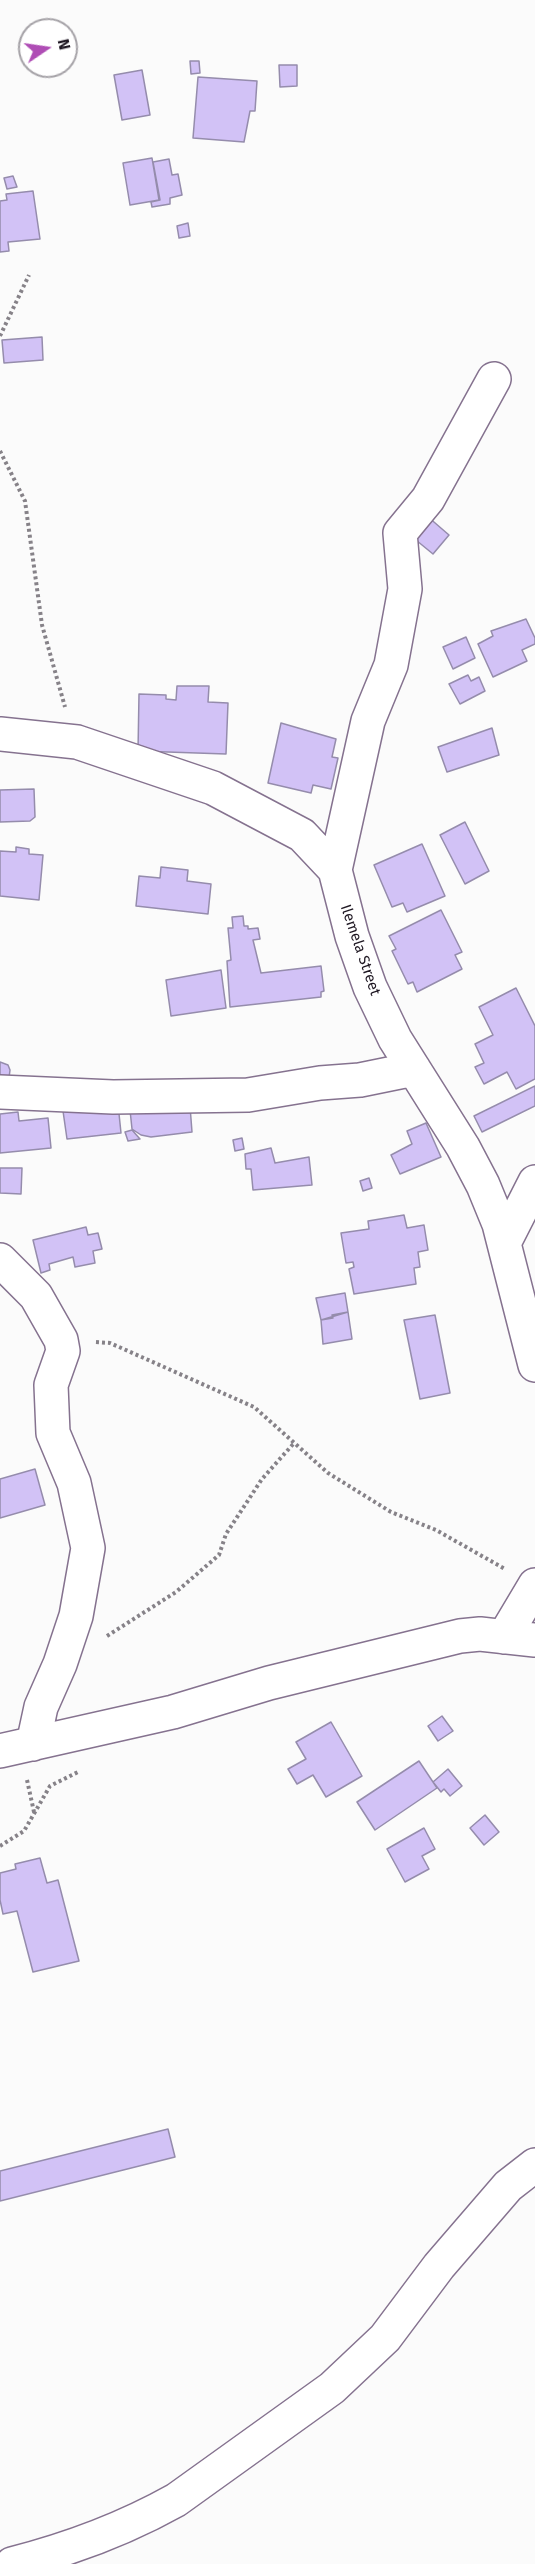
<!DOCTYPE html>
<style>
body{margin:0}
#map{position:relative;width:535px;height:2564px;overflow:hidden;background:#fbfbfb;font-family:"Fira Sans",sans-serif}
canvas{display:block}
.north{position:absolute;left:18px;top:18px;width:60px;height:60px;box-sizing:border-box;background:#fff;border:2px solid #a5a2a7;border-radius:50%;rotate:77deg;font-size:16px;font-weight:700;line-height:24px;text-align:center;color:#1e1722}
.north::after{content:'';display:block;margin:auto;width:21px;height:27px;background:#af4db5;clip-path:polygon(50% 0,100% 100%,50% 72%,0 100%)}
</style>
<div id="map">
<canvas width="535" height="2564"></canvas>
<div class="north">N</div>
</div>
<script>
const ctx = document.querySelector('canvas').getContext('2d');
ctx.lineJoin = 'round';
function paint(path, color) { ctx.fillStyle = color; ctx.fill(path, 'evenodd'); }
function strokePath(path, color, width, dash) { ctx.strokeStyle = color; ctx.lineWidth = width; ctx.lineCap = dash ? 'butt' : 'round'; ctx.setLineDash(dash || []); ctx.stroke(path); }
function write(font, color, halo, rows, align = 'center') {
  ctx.font = font + ' "Fira Sans",sans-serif'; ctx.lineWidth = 4.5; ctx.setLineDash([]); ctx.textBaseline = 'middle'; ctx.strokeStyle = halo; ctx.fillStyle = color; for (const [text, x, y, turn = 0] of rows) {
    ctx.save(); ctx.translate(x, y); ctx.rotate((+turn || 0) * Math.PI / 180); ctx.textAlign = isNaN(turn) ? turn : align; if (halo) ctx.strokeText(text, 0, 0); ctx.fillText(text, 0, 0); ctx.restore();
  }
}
const building = new Path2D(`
 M190,61H199L200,73L191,74Z
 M279,65H297V86L280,87Z
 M142,70L150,115L122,120L114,75Z
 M198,77L257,81L255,111H250L244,142L193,138Z
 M152,158L159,200L130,205L123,163Z
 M169,159L172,175L178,174L182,195L170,198V204L152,207L151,202L160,200L153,162Z
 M13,176L17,187L7,189L4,178Z
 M33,191L40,239L8,242L9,251L0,252V201L7,200L6,194Z
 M188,223L190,236L179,238L177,226Z
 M42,337L43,360L4,363L2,340Z
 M427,516L449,535L433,554L411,536Z
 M526,619L535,638V644L522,650L527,661L493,677L478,644L493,636L491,631Z
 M466,637L475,658L453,669L443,647Z
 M468,675L471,681L479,677L485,691L460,704L449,684Z
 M177,686H209L208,702L228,703L226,754L138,751L139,694L166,695V699L176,700Z
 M281,723L336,739L332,757L338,758L331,789L313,785L311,793L268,783Z
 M492,728L499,755L447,772L438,747Z
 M34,789L35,817L30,821L0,822V790Z
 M465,822L489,871L465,884L440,835Z
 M422,844L445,896L407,912L403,903L392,907L374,865Z
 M16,847L29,849V854L43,855L39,900L0,896V851L16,852Z
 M161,867L188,870L187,881L211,884L208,914L136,906L139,876L160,878Z
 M441,910L462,952L455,955L462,969L417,992L413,982L408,984L392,951L396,949L389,936Z
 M243,916L244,926H248V929L258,928L260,939L253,940L261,973L321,966L324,991L321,992V997L230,1007L227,961L231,960L228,928H233L232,917Z
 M221,970L226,1008L171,1016L166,980Z
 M516,988L535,1026V1079L516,1089L507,1072L484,1084L475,1067L484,1063L475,1044L493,1035L479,1007Z
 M0,1062L8,1065L10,1070L9,1078L0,1084Z
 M535,1086V1106L482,1132L474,1116Z
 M118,1104L121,1133L67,1139L63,1111Z
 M190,1106L192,1132L151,1137L141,1135L132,1129L130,1110Z
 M18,1112L19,1121L48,1118L51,1148L0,1153V1114Z
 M426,1123L441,1157L400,1174L391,1155L412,1144L407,1131Z
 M132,1130L140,1139L128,1141L125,1132Z
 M242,1138L244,1149L235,1151L233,1140Z
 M271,1148L275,1163L309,1157L312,1185L253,1190L251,1169H246L245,1154Z
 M0,1168H22L21,1194L0,1193Z
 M369,1178L372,1188L363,1191L360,1181Z
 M404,1215L407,1228L424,1225L428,1250L418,1252L420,1267L414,1268L416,1284L354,1294L349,1269L354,1267L353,1262L346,1263L341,1233L369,1229L368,1221Z
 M86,1227L88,1235L98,1233L102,1249L93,1251L95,1263L75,1267L73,1257L49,1264L50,1270L41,1273L33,1240Z
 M345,1293L348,1312L321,1320L316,1298Z
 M348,1312L352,1339L323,1344L321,1320L333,1318L332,1315Z
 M435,1315L450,1393L420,1399L404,1320Z
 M35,1469L45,1505L0,1518V1479Z
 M442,1716L453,1731L438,1741L428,1726Z
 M331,1722L362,1776L326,1797L313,1775L297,1784L288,1769L306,1759L296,1742Z
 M419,1761L437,1788L375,1830L357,1802Z
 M448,1769L462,1786L450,1796L444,1789L441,1792L433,1782Z
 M485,1815L499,1832L484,1845L470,1828Z
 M424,1828L435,1849L422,1856L429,1869L405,1882L387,1849Z
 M40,1858L47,1883L58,1880L79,1961L33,1972L17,1911L3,1914L0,1900V1873L16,1869L15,1864Z
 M168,2129L175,2157L0,2201V2171Z`);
paint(building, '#d2c2f6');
strokePath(building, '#958cac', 1.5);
const minor = new Path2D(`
 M0,734L77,742L213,788L302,835L335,870L352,936L370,987L395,1039L463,1147L483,1185L499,1224L535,1365
 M335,870L368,721L391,665L405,589L400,533L428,499L494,379
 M0,1092L113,1097L248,1095L320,1083L360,1080L414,1069
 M504,1243L535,1182
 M0,1260L36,1296L61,1340L63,1351L51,1385L53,1433L74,1483L88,1548L76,1616L60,1664L41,1707L33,1744
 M504,1637L535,1585
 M0,1751L173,1712L269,1683L460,1636L480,1634L535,1640
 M12,2564C67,2550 126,2528 176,2500L332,2388L385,2338L439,2266L508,2186L535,2165`);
strokePath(minor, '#85728f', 36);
strokePath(new Path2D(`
 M0,336L29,275
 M0,451L25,501L42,625L65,707
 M96,1342L110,1343L254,1407L328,1473L391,1512L436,1530L505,1569
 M107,1636L176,1592L219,1555L226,1534L262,1479L295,1442
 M27,1780L34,1812
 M0,1846L24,1831L50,1786L80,1771`), '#868288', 4, [3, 3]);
strokePath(minor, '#fff', 33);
write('15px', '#1e1722', '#fff', [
 ["Ilemela Street",360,950,71]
]);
</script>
